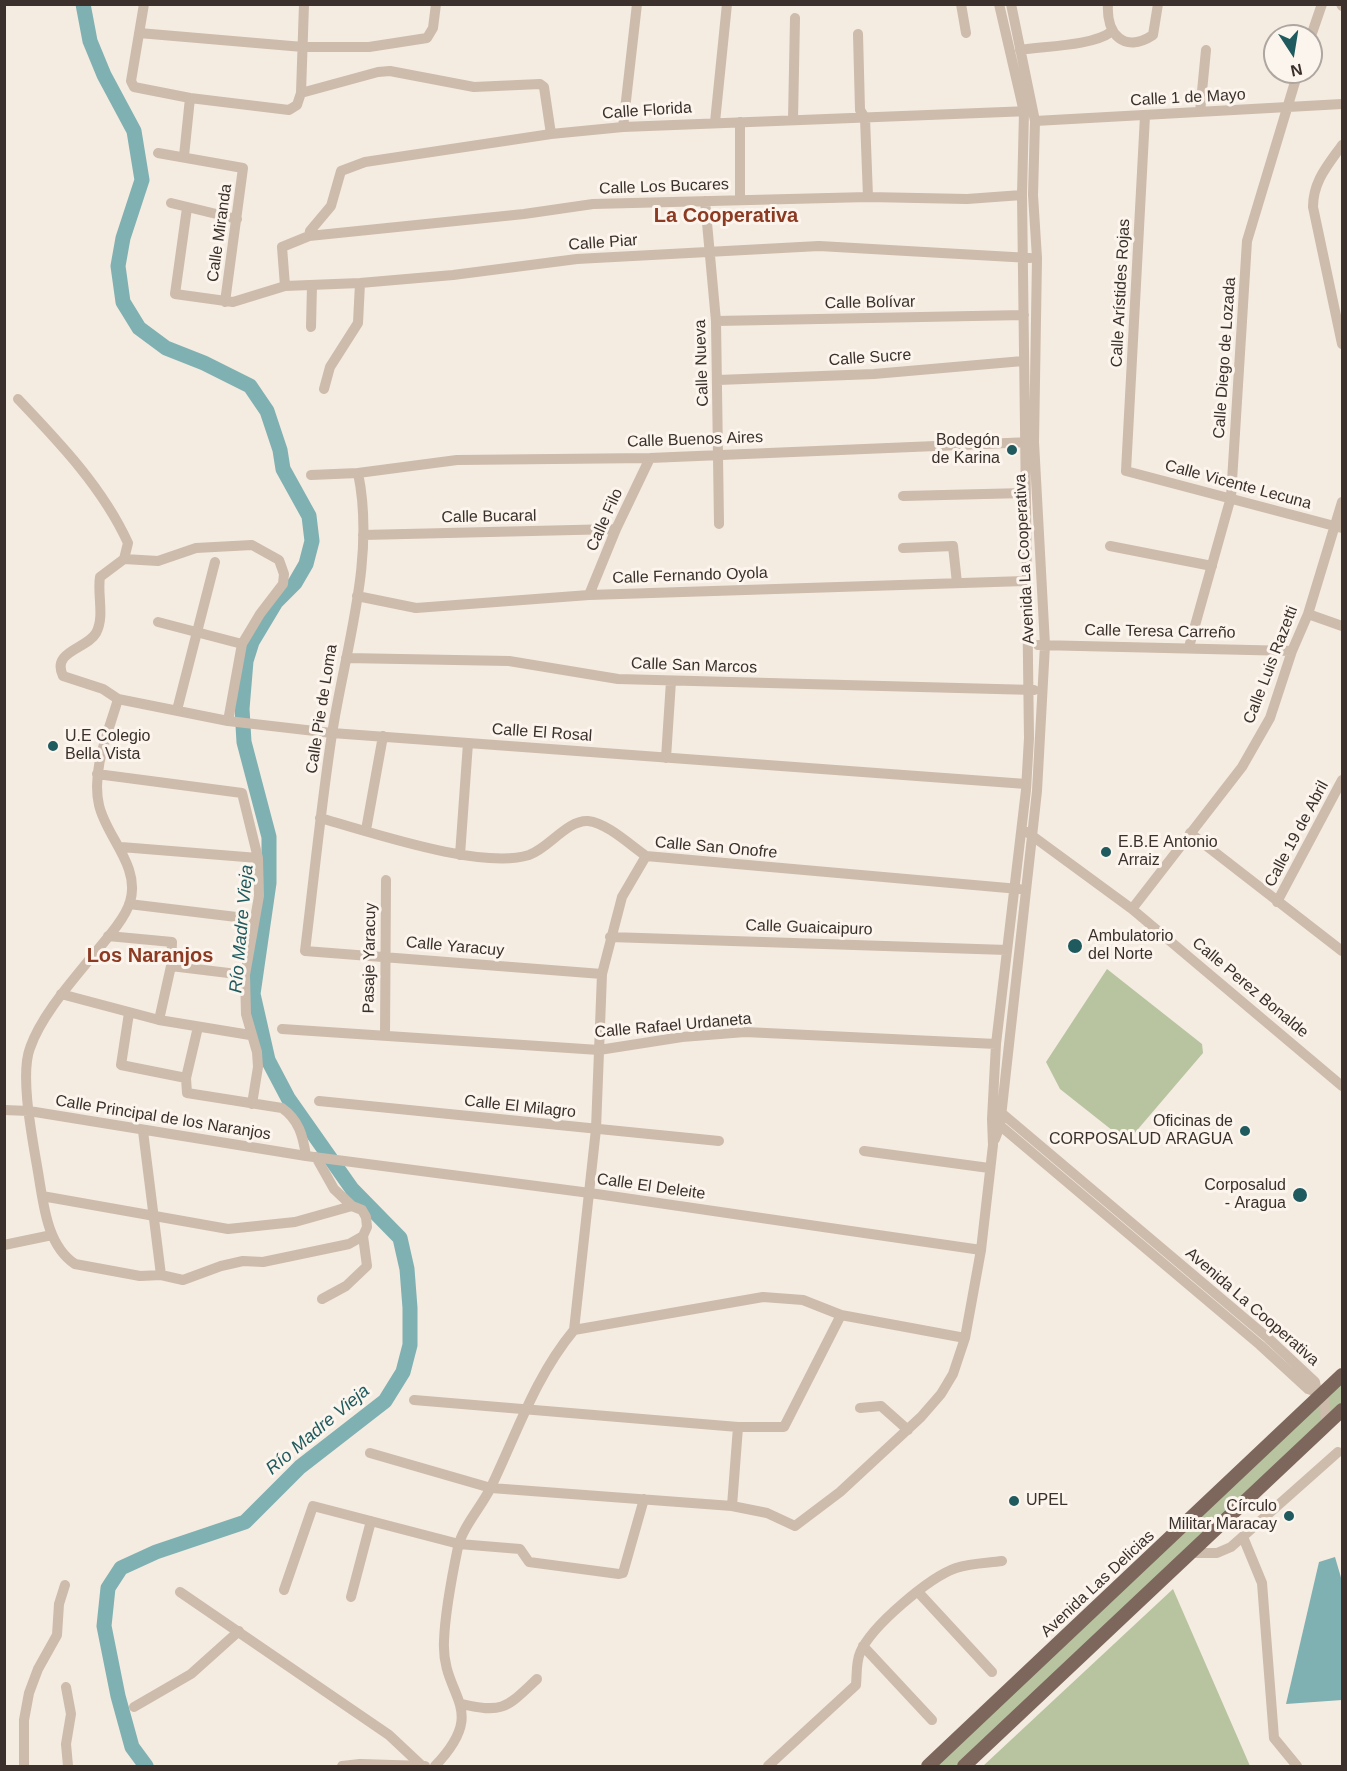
<!DOCTYPE html>
<meta charset="utf-8">
<style>
body{margin:0}
#map{position:relative;width:1347px;height:1771px;overflow:hidden;background:#f4ebe1;font-family:Arial,sans-serif}
canvas{display:block}
.frame{position:absolute;inset:0;border:6px solid #3b302b;pointer-events:none}
.north{position:absolute;left:1263px;top:24px;width:60px;height:60px;box-sizing:border-box;background:#fbf5ee;border:2px solid #aea6a0;border-radius:50%;rotate:168deg;font-size:16px;font-weight:700;line-height:24px;text-align:center;color:#3b302b}
.north::after{content:'';display:block;margin:auto;width:21px;height:27px;background:#1f5a5e;clip-path:polygon(50% 0,100% 100%,50% 72%,0 100%)}
</style>
<div id="map">
<canvas width="1347" height="1771"></canvas>
<div class="frame"></div>
<div class="north">N</div>
</div>
<script>
const ctx = document.querySelector('canvas').getContext('2d');
ctx.lineJoin = 'round';
function paint(path, color) { ctx.fillStyle = color; ctx.fill(path, 'evenodd'); }
function strokePath(path, color, width, dash) { ctx.strokeStyle = color; ctx.lineWidth = width; ctx.lineCap = dash ? 'butt' : 'round'; ctx.setLineDash(dash || []); ctx.stroke(path); }
function write(font, color, halo, rows, align = 'center') {
  ctx.font = font + ' Arial,sans-serif'; ctx.lineWidth = 6; ctx.setLineDash([]); ctx.textBaseline = 'middle'; ctx.strokeStyle = halo; ctx.fillStyle = color; for (const [text, x, y, turn = 0] of rows) {
    ctx.save(); ctx.translate(x, y); ctx.rotate((+turn || 0) * Math.PI / 180); ctx.textAlign = isNaN(turn) ? turn : align; if (halo) ctx.strokeText(text, 0, 0); ctx.fillText(text, 0, 0); ctx.restore();
  }
}
paint(new Path2D(`
 M1107,969L1202,1044L1203,1053L1127,1142L1060,1089L1046,1062Z
 M1342,1375V1410L964,1766H928Z
 M1173,1589L1250,1766H983Z`), '#b8c4a0');
paint(new Path2D(`
 M1335,1557L1342,1581V1700L1286,1704L1319,1562Z`), '#7fb0b2');
strokePath(new Path2D(`
 M83,4L90,41L104,75L134,131L142,180L123,238L118,266L123,302L139,328L166,348L204,363L250,386L267,411L280,450L283,469L309,516L312,541L306,564L295,583L276,602L252,642L246,661L242,709L244,742L269,837V883L253,994L268,1060L288,1098L352,1189L400,1238L407,1269L410,1308V1345L403,1372L385,1401L300,1467L245,1522L156,1552L121,1568L108,1588L104,1626L118,1696L132,1747L146,1766`), '#7fb0b2', 15);
strokePath(new Path2D(`
 M144,4L131,81L134,87L190,98L289,110L297,105L301,93L304,4
 M961,4L966,33
 M1108,4C1106,34 1124,54 1153,35L1158,4
 M1341,4L1342,6
 M139,33L303,47H369L427,38L433,28L436,4
 M858,34L860,110L865,118L868,197
 M1311,36L1322,4
 M1020,50C1045,46 1092,46 1111,32
 M301,93L378,72L390,71L474,87L540,84L544,87L551,134
 M1200,112L1206,50
 M1145,116L1126,471L1342,528
 M793,120L795,18
 M1035,121L1342,104
 M715,122L727,4
 M740,122V200
 M623,127L637,4
 M1342,145C1328,165 1313,181 1313,207L1342,344
 M158,153L243,168L225,302
 M184,156L190,98
 M705,201L716,321L719,524
 M171,203L237,219
 M187,208L175,294L233,302L285,286L360,283L453,275L577,259L819,246L1030,258
 M309,236L310,231L331,206L341,171L365,162L551,134L623,127L1030,111
 M285,286L282,247L309,236L524,214L593,204L868,197L967,199L1022,195
 M716,321L1024,315
 M311,327L312,285
 M718,380L874,374L1023,361
 M324,389L330,367L358,323L360,283
 M18,399C59,442 103,488 128,543L124,559
 M358,473C376,559 345,649 332,734C321,806 314,878 305,951L602,974
 M311,475L358,473L457,460L650,458L1031,442
 M903,496L1025,493
 M363,535L616,529
 M1110,546L1212,566
 M903,548L953,546L957,583
 M589,595L616,529L650,458
 M357,596L416,608L589,595L1025,581
 M1308,614L1342,626
 M158,622L242,644
 M1038,645L1292,651
 M1189,647L1231,497L1247,241L1298,72
 M346,658L509,661L618,679L1034,690
 M118,699C109,731 91,770 99,805C106,837 141,866 130,902C124,922 98,948 85,965C66,988 40,1019 30,1048C19,1077 34,1146 39,1178C44,1208 48,1246 75,1264L140,1276L161,1275L183,1280L221,1266L243,1261L263,1262L349,1244L363,1236L367,1227L366,1217L362,1210L352,1206L334,1189L316,1157
 M177,710L215,562
 M228,721L242,644L260,614L283,584L284,574L279,560L252,545L196,548L158,561L124,559L100,577C97,594 105,617 96,633C87,649 51,651 63,676L103,689L118,699L228,721L332,733L1026,784
 M666,758L671,681
 M97,774L242,793L258,858L259,896L245,975L246,1014L257,1052L258,1067L252,1104
 M320,818C371,832 481,870 529,855C549,848 567,820 588,821C607,823 630,845 646,856L1019,889
 M366,830L383,736
 M1027,832L1132,909L1342,1086
 M1190,833L1342,951
 M121,847L258,858
 M460,855L468,743
 M1277,902L1342,780
 M129,904L253,919
 M1132,909L1242,767L1270,718L1292,651L1308,614L1342,502
 M108,936L172,942L171,966L245,975
 M610,937L1007,950
 M61,994L159,1020L250,1035
 M129,1013L121,1065L186,1078
 M159,1020L171,966
 M198,1027L186,1078L187,1093L282,1108C299,1120 303,1136 306,1156
 M282,1029L599,1050L682,1037L745,1032L996,1044
 M385,1036L386,880
 M319,1101L719,1141
 M4,1110L29,1111L306,1156L590,1193L981,1250
 M997,1123L1260,1345L1308,1389L1317,1392L1315,1382L1268,1338L998,1110
 M143,1131L161,1275
 M995,1139L1000,1126L1037,791L1045,645L1034,442L1037,258L1033,195L1035,121L1011,4
 M864,1151L989,1168
 M42,1196L228,1229L295,1222L352,1206
 M4,1245L52,1235
 M322,1299L346,1286L367,1266L363,1236
 M574,1330L763,1297L803,1300L841,1315L965,1338
 M1317,1392L1325,1402L1326,1426
 M414,1400L738,1427H784L841,1315
 M860,1408L881,1406L908,1430
 M370,1453L491,1488L732,1506L767,1513L795,1526L840,1492L921,1417L941,1394L953,1374L965,1338L981,1250L993,1145L992,1119L996,1044L1026,790L1029,738L1022,195L1024,112L999,4
 M732,1506L738,1427
 M1243,1537L1262,1583L1274,1738L1297,1766
 M1191,1553H1217L1231,1547L1338,1452
 M284,1590L313,1506L459,1544L520,1549L529,1562L619,1574L623,1573L644,1499
 M180,1592L389,1735L421,1765
 M919,1593L992,1672
 M351,1597L371,1521
 M863,1646L932,1720
 M66,1687L71,1714L66,1744L68,1766
 M462,1704C504,1714 507,1707 537,1679
 M134,1707L191,1674L239,1631
 M24,1766V1720L29,1693L38,1669L57,1635L59,1604L65,1585
 M342,1766L360,1764L425,1766
 M435,1766C491,1707 441,1698 444,1641C445,1611 452,1576 458,1547C463,1526 482,1506 491,1487C517,1433 535,1377 574,1330L596,1129L602,974L622,897L646,856
 M768,1766L856,1685C857,1674 856,1662 860,1653C871,1626 930,1577 956,1568C971,1563 987,1563 1002,1561`), '#cdbbac', 10);
strokePath(new Path2D(`
 M928,1766L1342,1375
 M964,1766L1342,1410`), '#7d675c', 14);
for (const [x, y, r, color] of [
 [1012,450,6,"#1f5a5e"],
 [53,746,6,"#1f5a5e"],
 [1106,852,6,"#1f5a5e"],
 [1075,946,8,"#1f5a5e"],
 [1245,1131,6,"#1f5a5e"],
 [1300,1195,8,"#1f5a5e"],
 [1014,1501,6,"#1f5a5e"],
 [1289,1516,6,"#1f5a5e"]
]) { const dot = new Path2D(); dot.arc(x, y, r, 0, 2 * Math.PI); ctx.fillStyle = color; ctx.fill(dot); strokePath(dot, '#fbf5ee', 2); }
write('16px', '#3b302b', '#fbf5ee', [
 ["Calle 1 de Mayo",1188,98,-3],
 ["Calle Florida",647,111,-4],
 ["Calle Los Bucares",664,187,-2],
 ["Calle Miranda",220,233,-82],
 ["Calle Piar",603,243,-4],
 ["Calle Arístides Rojas",1121,293,-87],
 ["Calle Bolívar",870,303,-1],
 ["Calle Sucre",870,358,-4],
 ["Calle Diego de Lozada",1225,358,-86],
 ["Calle Nueva",702,363,-92],
 ["Calle Buenos Aires",695,440,-2],
 ["Calle Vicente Lecuna",1238,485,15],
 ["Calle Bucaral",489,517,-1],
 ["Calle Filo",605,520,-66],
 ["Avenida La Cooperativa",1025,559,-93],
 ["Calle Fernando Oyola",690,576,-2],
 ["Calle Teresa Carreño",1160,632,1],
 ["Calle Luis Razetti",1271,665,-69],
 ["Calle San Marcos",694,666,2],
 ["Calle Pie de Loma",322,709,-81],
 ["Calle El Rosal",542,733,4],
 ["Calle 19 de Abril",1297,834,-62],
 ["Calle San Onofre",716,848,5],
 ["Calle Guaicaipuro",809,928,2],
 ["Calle Yaracuy",455,947,5],
 ["Pasaje Yaracuy",370,958,-89],
 ["Calle Perez Bonalde",1250,988,40],
 ["Calle Rafael Urdaneta",673,1026,-5],
 ["Calle El Milagro",520,1107,6],
 ["Calle Principal de los Naranjos",163,1118,9],
 ["Calle El Deleite",651,1187,8],
 ["Avenida La Cooperativa",1252,1307,41],
 ["Avenida Las Delicias",1098,1584,-43]
]);
write('16px', '#3b302b', '#fbf5ee', [
 ["Bodegón",1000,441],
 ["de Karina",1000,459],
 ["U.E Colegio",65,737,"left"],
 ["Bella Vista",65,755,"left"],
 ["E.B.E Antonio",1118,843,"left"],
 ["Arraiz",1118,861,"left"],
 ["Ambulatorio",1088,937,"left"],
 ["del Norte",1088,955,"left"],
 ["Oficinas de",1233,1122],
 ["CORPOSALUD ARAGUA",1233,1140],
 ["Corposalud",1286,1186],
 ["- Aragua",1286,1204],
 ["UPEL",1026,1501,"left"],
 ["Círculo",1277,1507],
 ["Militar Maracay",1277,1525]
], 'right');
write('italic 18px', '#1f5a5e', '#fbf5ee', [
 ["Río Madre Vieja",242,929,-85],
 ["Río Madre Vieja",318,1430,-40]
]);
write('bold 20px', '#8c3b22', '#fbf5ee', [
 ["La Cooperativa",726,216],
 ["Los Naranjos",150,956]
]);
</script>
